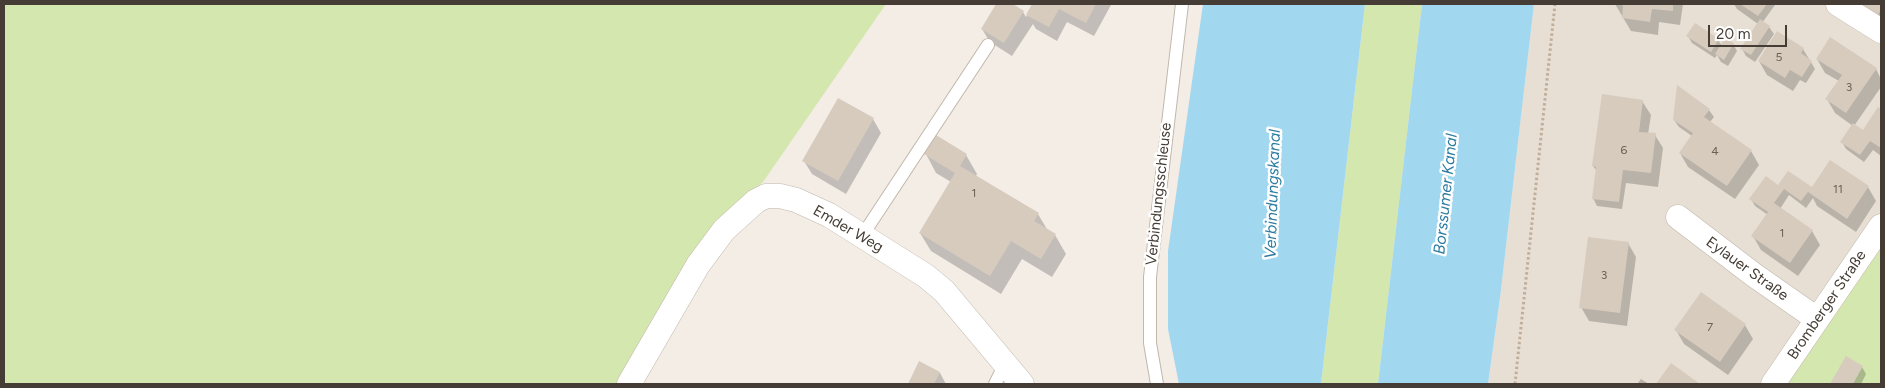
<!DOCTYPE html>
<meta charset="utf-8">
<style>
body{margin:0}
#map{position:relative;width:1885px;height:388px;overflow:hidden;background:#f3ede6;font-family:Figtree,sans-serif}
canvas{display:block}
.frame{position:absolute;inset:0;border:5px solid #453d35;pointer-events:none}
.scale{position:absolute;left:1708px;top:25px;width:79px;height:22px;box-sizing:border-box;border:2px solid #453d35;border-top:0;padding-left:6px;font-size:15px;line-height:18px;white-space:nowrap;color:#453d35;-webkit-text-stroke:4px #fff;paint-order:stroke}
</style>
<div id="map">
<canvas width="1885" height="388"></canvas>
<div class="frame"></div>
<div class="scale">20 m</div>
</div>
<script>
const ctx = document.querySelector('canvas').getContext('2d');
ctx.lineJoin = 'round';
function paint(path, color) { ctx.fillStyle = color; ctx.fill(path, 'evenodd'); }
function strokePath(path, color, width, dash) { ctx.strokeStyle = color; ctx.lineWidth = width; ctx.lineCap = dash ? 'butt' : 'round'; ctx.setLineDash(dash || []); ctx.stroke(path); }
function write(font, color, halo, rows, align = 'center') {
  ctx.font = font + ' Figtree,sans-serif'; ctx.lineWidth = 5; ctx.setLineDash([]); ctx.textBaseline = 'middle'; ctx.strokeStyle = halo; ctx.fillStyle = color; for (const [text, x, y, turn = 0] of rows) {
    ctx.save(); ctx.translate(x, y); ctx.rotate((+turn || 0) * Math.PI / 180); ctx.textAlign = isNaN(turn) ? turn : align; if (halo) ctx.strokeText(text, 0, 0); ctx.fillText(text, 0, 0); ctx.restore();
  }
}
paint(new Path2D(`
 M1534,4H1881V384H1488L1500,298Z`), '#e7dfd4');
paint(new Path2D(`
 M4,4H886L763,182L720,218L617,384H4Z
 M1365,4H1422L1378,384H1321Z
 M1881,226V384H1773Z`), '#d4e7ae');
paint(new Path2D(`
 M1203,4H1365L1321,384H1179L1168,329V251Z
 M1422,4H1534L1500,298L1488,384H1378Z`), '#a2d8ef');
paint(new Path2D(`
 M998,4H1010L1023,12L1026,17L1034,4H1110L1111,5L1094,36L1067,22L1057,41L1036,29L1033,24L1012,56L990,42L982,29Z
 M1615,4H1683L1680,25L1659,22L1658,35L1631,31Z
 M1734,4L1775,5L1762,23L1769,27L1774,34L1755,62L1746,56L1742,49L1758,24L1737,9Z
 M1863,4H1881V25L1863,5Z
 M1688,36L1718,40L1722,46L1733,44L1737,51L1728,66L1721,62L1717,55L1715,58L1692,43Z
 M1803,49L1815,69L1806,83L1800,80L1793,91L1767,75L1759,61Z
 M1817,59L1876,69L1881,79V87L1854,126L1863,131L1878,108L1881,110V156L1873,150L1864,162L1846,149L1842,142L1853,126L1835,113L1827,99L1839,81L1825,73Z
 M1642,101L1651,115L1648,134L1655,135L1663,148L1658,187L1626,183L1622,209L1597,206L1593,198L1597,171L1593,166Z
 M1709,110L1714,117L1710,122L1751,151L1759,165L1735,199L1688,167L1680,153L1692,136L1679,127L1674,120Z
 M873,119L881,133L846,194L812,174L804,161Z
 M936,137L966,155L977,174L976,176L1038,214L1048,231L1055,235L1066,254L1052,277L1022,259L1001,294L931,251L920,233L951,182L936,173L926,154Z
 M1778,187H1868L1876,201L1856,232L1817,206L1813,198L1806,208L1789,195L1780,209L1812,231L1820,245L1798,276L1761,250L1753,236L1768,215L1755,206L1751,199Z
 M1628,243L1636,257L1627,326L1589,321L1581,307Z
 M1701,294L1745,325L1753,339L1728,375L1684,344L1676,330Z
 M1846,358L1862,367L1866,374L1861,384H1832Z
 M920,363L940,373L946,384H909Z
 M1641,379L1649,384H1637Z`), '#0003');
paint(new Path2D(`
 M996,4H1013L1024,11L1004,43L981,29Z
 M1032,4H1096L1086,23L1059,9L1049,27L1026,15Z
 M1619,4H1673V11L1652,9L1650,22L1622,18L1623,6Z
 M1740,4H1767L1758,16Z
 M1860,4H1881V9L1878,15Z
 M1760,19L1770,26L1751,55L1740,49Z
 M1695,23L1719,39L1711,52L1686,36Z
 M1777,31L1804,48L1801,53L1812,61L1802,77L1790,70L1785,78L1758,61Z
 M1830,37L1877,68L1846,113L1825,99L1842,75L1816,59Z
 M1725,38L1734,43L1724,60L1715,54Z
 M1677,85L1710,109L1704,117L1752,150L1727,186L1679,153L1693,133L1673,120Z
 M1602,94L1643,100L1639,132L1656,133L1651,173L1623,170L1619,202L1592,199L1596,167L1592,166Z
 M838,98L874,118L838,181L802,161Z
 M1878,107L1881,109V148L1870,141L1860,155L1840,142L1853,123L1863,130Z
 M936,135L967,154L960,166L1039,213L1034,221L1056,234L1041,259L1011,241L990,276L919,233L955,173L924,154Z
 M1830,160L1869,186L1847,219L1808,192L1801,201L1784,189L1774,203L1813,230L1790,263L1751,236L1768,212L1749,199L1766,176L1778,185L1788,171L1812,187Z
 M1588,237L1629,242L1620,313L1579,308Z
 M1701,292L1746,324L1720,362L1674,330Z
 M1846,356L1863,366L1853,384H1830Z
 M919,361L940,372L934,384H908Z
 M1671,363L1700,384H1656Z`), '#d7cbbe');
const lane = new Path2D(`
 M862,236L988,45
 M995,384L1005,364
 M1157,384L1150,343V277L1182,4`);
const street = new Path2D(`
 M1838,4L1881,31
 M1678,217L1754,275L1817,319
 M629,384L698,265L724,230L756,201L766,196H780L796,200L829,215L926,276L944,291L1022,384
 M1773,384L1881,226`);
strokePath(lane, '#c1b7ab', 14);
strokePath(street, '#c1b7ab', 25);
strokePath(new Path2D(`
 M1515,384L1555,4`), '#c0ae9a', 3, [2.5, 2.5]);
strokePath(lane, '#fff', 12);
strokePath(street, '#fff', 24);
write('12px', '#6a6057', null, [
 ["5",1779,57],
 ["3",1849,87],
 ["6",1624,150],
 ["4",1715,151],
 ["11",1838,189],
 ["1",974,193],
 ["1",1782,233],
 ["3",1604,275],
 ["7",1710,327]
]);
write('15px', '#453d35', '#fff', [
 ["Verbindungsschleuse",1159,194,-84],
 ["Emder Weg",848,229,30],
 ["Eylauer Straße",1747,269,36],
 ["Bromberger Straße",1827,305,-56]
]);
write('italic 16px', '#2c7ca0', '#fff', [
 ["Verbindungskanal",1273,194,-88],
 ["Borssumer Kanal",1446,194,-84]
]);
</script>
